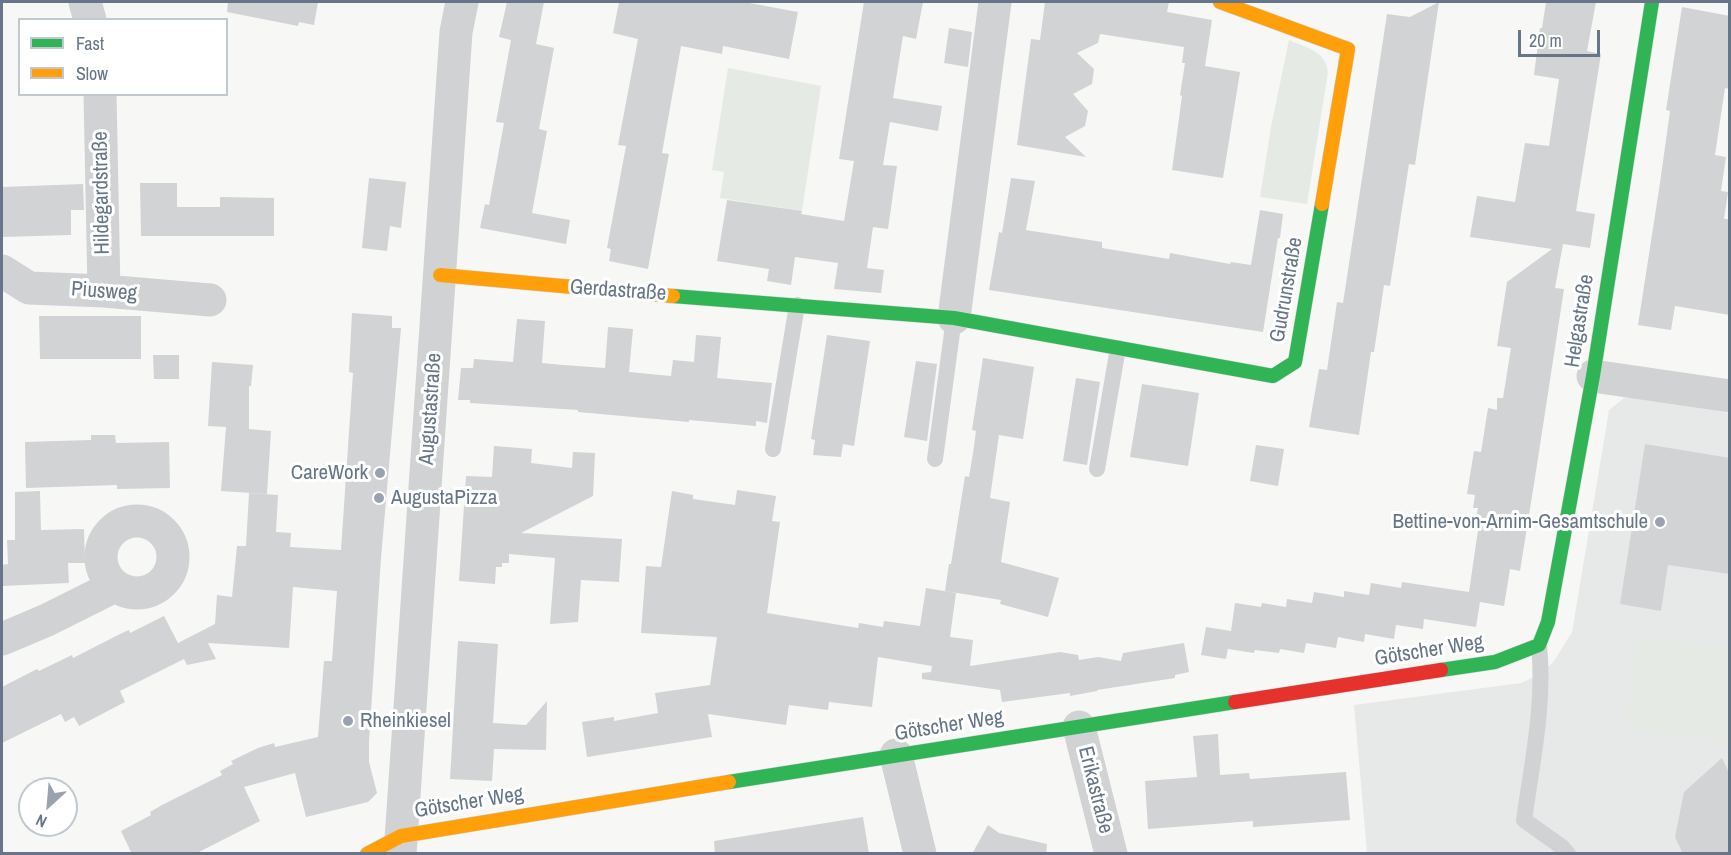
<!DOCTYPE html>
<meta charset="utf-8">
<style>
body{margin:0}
#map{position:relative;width:1731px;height:855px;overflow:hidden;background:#f7f7f6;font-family:"Archivo Narrow",sans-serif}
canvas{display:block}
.frame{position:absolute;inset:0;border:3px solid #667587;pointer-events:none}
.legend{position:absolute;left:18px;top:18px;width:210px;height:78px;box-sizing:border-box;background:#fff;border:2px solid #c2c8cf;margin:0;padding:8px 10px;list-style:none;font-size:18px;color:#667587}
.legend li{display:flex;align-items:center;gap:12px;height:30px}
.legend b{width:30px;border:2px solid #c2c8cf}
.north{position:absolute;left:18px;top:777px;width:60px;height:60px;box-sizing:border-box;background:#fff;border:2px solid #c2c8cf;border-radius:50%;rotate:206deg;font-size:16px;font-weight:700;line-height:24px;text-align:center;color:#667587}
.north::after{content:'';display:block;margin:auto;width:21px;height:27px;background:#99a2ae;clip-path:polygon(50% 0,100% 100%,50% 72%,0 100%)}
.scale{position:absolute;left:1518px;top:30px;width:82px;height:27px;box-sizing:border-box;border:3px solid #667587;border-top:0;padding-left:8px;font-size:18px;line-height:21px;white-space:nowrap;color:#667587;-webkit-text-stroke:4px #fff;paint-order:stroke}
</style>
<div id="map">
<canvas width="1731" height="855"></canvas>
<div class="frame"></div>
<ul class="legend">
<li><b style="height:8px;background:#30b455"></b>Fast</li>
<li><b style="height:8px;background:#ff9f0a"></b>Slow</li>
</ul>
<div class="north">N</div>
<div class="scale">20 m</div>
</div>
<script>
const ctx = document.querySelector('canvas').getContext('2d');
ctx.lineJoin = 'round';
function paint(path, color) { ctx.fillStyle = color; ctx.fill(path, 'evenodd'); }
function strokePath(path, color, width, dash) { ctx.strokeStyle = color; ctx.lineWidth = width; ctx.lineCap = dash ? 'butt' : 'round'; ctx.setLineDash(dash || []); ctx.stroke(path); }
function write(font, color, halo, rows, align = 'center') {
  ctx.font = font + ' "Archivo Narrow",sans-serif'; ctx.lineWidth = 6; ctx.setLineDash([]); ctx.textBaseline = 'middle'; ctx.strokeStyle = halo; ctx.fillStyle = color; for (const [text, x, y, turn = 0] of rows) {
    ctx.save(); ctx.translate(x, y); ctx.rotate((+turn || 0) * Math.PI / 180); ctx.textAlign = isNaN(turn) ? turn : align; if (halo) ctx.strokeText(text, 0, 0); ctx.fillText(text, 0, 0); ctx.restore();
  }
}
paint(new Path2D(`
 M1624,398H1643L1729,413V853H1367L1354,705L1521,683L1542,673L1554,661L1572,632L1609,410Z`), '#e7e9e9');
paint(new Path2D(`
 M1289,40C1306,48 1325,50 1328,72L1307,204L1260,197L1271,127Z
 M728,68L821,86L802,211L720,198L724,172L712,170Z
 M1638,637L1729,650V742L1625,726Z`), '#e6eae4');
paint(new Path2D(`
 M228,2H318L314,25L299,22L298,26L227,12Z
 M507,2H544L536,44L554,48L539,129L547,131L532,213L570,220L566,244L480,228L485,204L489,205L504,123L496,122L511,40L499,37Z
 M619,2H744L798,12L789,59L723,46L722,54L681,46L662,153L669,154L648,269L609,261L611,249L607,248L626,146L618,145L638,39L613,33Z
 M864,2H923L916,39L903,36L893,98L942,106L938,131L890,122L883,165L897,166L888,229L873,227L867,268L884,270L881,293L834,289L838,263L795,257L791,285L767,281L769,269L717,261L727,200L802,211L801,214L844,221L854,161L839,159Z
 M1045,2H1169L1167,12L1212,20L1205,66L1240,72L1223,178L1172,170L1182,96L1180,95L1185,63H1182L1184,47L1100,34L1098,43L1077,53L1094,69L1092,84L1073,94L1088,111L1085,126L1065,137L1086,157L1017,145L1031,39L1040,40Z
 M1439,2L1415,165L1409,164L1390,286L1384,285L1374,352H1371L1359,435L1309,427L1319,369L1327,370L1337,302L1343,303L1387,14L1410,17Z
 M1546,2H1596L1587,51L1601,54L1576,211L1595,214L1590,248L1563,244L1555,288L1564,289L1534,484L1520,571L1510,569L1504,606L1480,602L1476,627L1424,619L1423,629L1396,625L1394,639L1365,634L1364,642L1338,637L1336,648L1306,643L1304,653L1280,649L1279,653L1255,650L1254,653L1228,649L1229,643L1226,659L1201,655L1206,627L1231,631L1235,603L1261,607L1262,603L1286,607L1287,599L1312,603L1314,592L1344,597V591L1369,595L1371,583L1401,588L1402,582L1469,592L1478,530H1474L1478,508H1473L1475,495L1467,494L1474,451L1481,452L1488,408L1497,410V398H1503L1511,348L1497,346L1507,282L1552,249L1470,237L1477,196L1515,202L1525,143L1549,146L1559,79L1534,75L1540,28H1542Z
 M1682,7L1730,16V89L1725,88L1715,155L1726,157L1721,191L1728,192L1724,219H1730V315L1675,306L1671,330L1638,325L1660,183L1670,111L1666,110Z
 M949,28L972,32L968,67L944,63Z
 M369,178L406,182L401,228L390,226L387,251L362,248Z
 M1011,178L1035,181L1026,230L1102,242V248L1169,259L1170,253L1230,264L1231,262L1251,265L1260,210L1283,214L1280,238H1278L1263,332L989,290L999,232L1002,233Z
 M140,183H177V207H220V197L274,198V236H141Z
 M83,184L84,210H71V235L2,237V187Z
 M352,313L392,316V328H401L381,558L369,742V762L377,793L368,802L306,817L295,773L244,787L260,821L195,854H132L121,831L151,815L150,812L162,805L222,775L220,771L233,764L231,761L258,748L274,743L275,747L318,737L324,661H332L337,591L293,587L289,648L208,643L216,659L187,665L184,659L120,691L125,702L79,726L74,717L65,722L61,714L2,743V687L37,669L39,671L72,655L73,658L122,633L129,630L130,633L164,616L178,643L215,624L217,595L232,597L237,546H246L249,493L278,495L276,532L291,533L290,547L341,550L353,373L349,372Z
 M39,316H141V359H40Z
 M517,319L545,321L542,363L563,365L605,368L608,327L633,329L629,372L671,376L673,360L694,362L696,335L721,337L717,378L772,383L767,423L756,421V426L689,420V422L578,412V410L470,403V400H458L461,368H473L474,359L513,362Z
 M827,335L870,341L854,446L843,444L841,457L813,455L815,440L811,439Z
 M153,355H179V379H154Z
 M983,358L1034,367L1023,439L999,435L990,498L1010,502L1001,562L1059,578L1048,617L1000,604L1001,600L945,591L949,564H951L965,476L969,477L973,453L976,431L972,430Z
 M916,361L937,364L927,441L904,437Z
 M212,362L253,365L251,386H249V429L271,431L267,494L221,491L226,427L208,426Z
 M1076,378L1100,382L1087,465L1063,461Z
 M1142,384L1199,393L1188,466L1130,457Z
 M91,435H115L116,443L169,442L170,488L117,489V485L26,488L25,442L91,440Z
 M1645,444L1730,458V574L1668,565L1661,611L1620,604Z
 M1256,445L1284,449L1278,486L1250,481Z
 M494,446L532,449L531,463L572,468L573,452L595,453L593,496L521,533L622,539L619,582L581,580L578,622L550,624L555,558L509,554V563H502V567H496L495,584L459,581L466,476L492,477Z
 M737,490L776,496L772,521L780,522L767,613L858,628L859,623L883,627L884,621L920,626L926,588L956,593L950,637L973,640L970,666L1060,652L1078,655L1079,660L1098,657L1121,661L1123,653L1184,643L1189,672L1175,675V678L1097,690V691L1070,696V693L1002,702L1000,690L922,679V673L931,672L932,666L878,657L872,707L829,702L828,710L789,705L786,725L708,714L712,737L587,757L582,722L614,717V721L658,713L655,693L710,685L717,637L641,633L646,566L661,567L672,491L693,495V499L735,505Z
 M40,491L41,530L84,529L85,563H68L69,583L2,586V565L8,564L7,540H15V492Z
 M458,641L498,644L493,723L526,725L547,701L546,750L494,749L492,781L450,779Z
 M1218,734L1220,775L1249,773L1250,779L1346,772L1350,820L1253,827V821L1148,829L1145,781L1197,777L1193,736Z
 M1722,758L1730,775V854H1683L1675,837L1684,792Z
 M863,817L869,854H715L714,841Z
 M988,825L999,833L1047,844L1046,854H972Z`), '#d2d3d4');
const fast = new Path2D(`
 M673,296L954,318L1273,376L1295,362L1322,204
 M1441,670L1495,662L1539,645L1548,622L1593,376L1652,2
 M729,782L1235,702`);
const slow = new Path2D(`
 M1220,2L1348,49L1322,204
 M440,275L673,296
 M367,854L401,836L729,782`);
const jam = new Path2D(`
 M1235,702L1441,670`);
strokePath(fast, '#d2d4d5', 15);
strokePath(slow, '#d2d4d5', 15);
strokePath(jam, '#d2d4d5', 15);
strokePath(new Path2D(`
 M773,449L797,305
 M935,459L954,318
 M1097,469L1118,348
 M1539,645C1545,703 1532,763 1524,820L1562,847L1568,854`), '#d1d2d3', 16);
strokePath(new Path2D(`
 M85,2L90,20
 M100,94L104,291
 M2,271L29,288L104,291L210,300
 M954,318L995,2
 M1593,376L1730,396
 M101 557a36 36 0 1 1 72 0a36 36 0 1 1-72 0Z
 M2,639L47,620L115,586
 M1079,727L1111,854
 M896,755L920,854
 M400,854L456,32L462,2`), '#d1d2d3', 33);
strokePath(fast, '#30b455', 14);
strokePath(slow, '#ff9f0a', 14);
strokePath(jam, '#e5322d', 14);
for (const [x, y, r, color] of [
 [380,473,6,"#99a2ae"],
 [379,498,6,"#99a2ae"],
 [1660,522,6,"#99a2ae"],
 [348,721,6,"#99a2ae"]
]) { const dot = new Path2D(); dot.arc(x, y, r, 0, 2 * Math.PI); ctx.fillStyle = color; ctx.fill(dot); strokePath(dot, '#fff', 2); }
write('21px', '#667587', '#fff', [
 ["Hildegardstraße",102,193,-91],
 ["Gudrunstraße",1287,290,-80],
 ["Gerdastraße",618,291,4],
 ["Piusweg",104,292,4],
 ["Helgastraße",1580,321,-81],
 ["Augustastraße",431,409,-86],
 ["Götscher Weg",1429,651,-9],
 ["Götscher Weg",949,726,-9],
 ["Erikastraße",1095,790,76],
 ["Götscher Weg",469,803,-9]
]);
write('21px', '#667587', '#fff', [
 ["CareWork",368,473],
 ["AugustaPizza",391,498,"left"],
 ["Bettine-von-Arnim-Gesamtschule",1648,522],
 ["Rheinkiesel",360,721,"left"]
], 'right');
</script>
